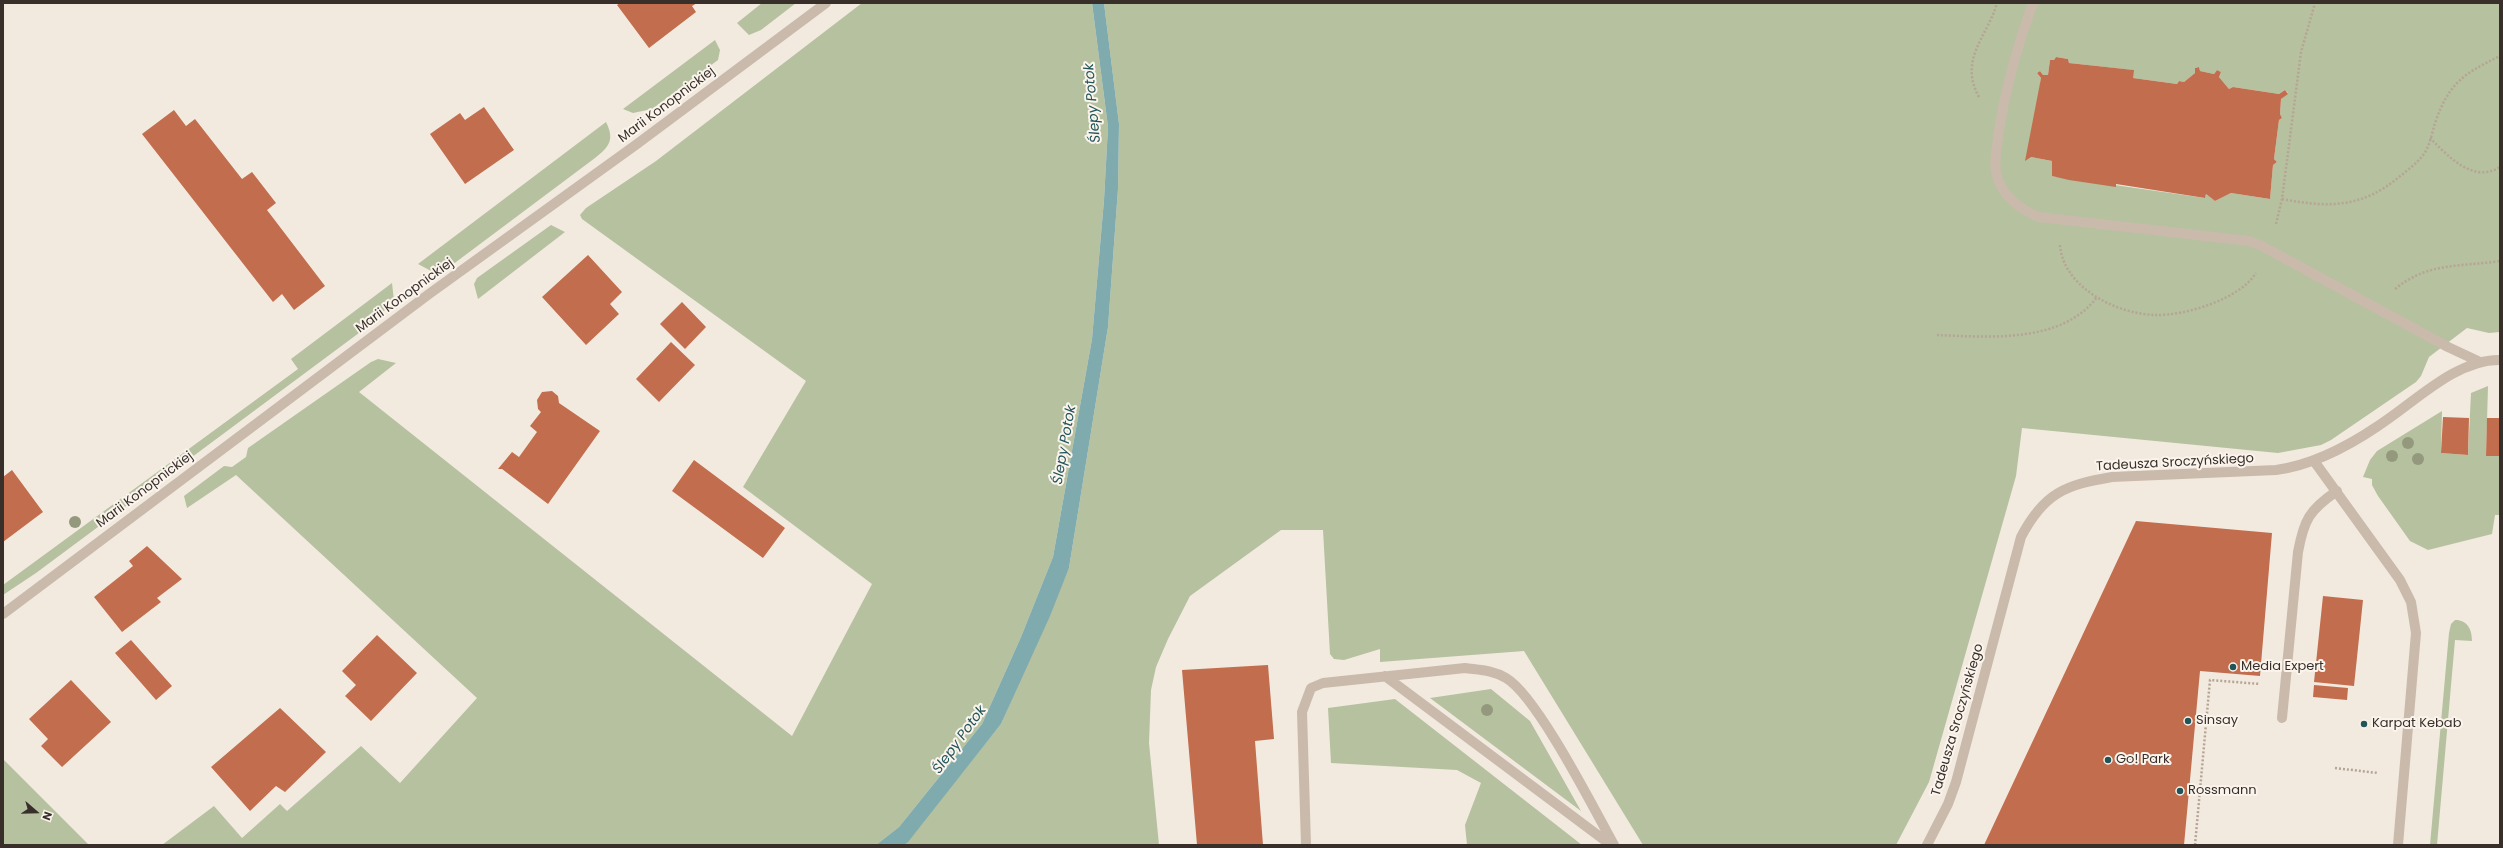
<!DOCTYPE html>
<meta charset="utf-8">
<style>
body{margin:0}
#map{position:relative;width:2503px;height:848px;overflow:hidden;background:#f2eadf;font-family:Poppins,sans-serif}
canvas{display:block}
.frame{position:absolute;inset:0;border:4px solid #382f2a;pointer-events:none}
.north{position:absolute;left:16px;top:792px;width:40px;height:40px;-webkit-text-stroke:3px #faf4ec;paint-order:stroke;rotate:110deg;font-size:11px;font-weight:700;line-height:16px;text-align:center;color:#382f2a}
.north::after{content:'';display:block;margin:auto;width:14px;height:18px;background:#382f2a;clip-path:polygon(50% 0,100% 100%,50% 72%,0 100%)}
</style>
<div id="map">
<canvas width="2503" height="848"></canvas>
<div class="frame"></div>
<div class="north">N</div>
</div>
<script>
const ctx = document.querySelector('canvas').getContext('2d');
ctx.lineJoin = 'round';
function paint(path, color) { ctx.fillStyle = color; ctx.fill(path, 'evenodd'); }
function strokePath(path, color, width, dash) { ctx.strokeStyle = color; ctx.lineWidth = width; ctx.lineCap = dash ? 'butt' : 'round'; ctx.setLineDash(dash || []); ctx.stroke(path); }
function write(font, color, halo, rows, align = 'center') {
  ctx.font = font + ' Poppins,sans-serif'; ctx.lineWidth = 4; ctx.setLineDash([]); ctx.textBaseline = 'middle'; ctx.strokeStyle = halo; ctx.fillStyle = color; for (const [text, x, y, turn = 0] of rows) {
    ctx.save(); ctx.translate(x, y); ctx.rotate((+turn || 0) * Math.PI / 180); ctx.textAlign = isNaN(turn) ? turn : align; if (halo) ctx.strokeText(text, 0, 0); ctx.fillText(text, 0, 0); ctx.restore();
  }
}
paint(new Path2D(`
 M762,3H796L761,30L749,35L737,23Z
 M862,3H1092L1108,127L1104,200L1092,339L1053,557L1021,637L982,724L899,827L876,845H162L214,806L242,838L280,804L287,811L361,746L400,783L477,698L236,475L187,508L184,496L224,466L232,467L246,457L248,448L371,362L378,359L396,363L359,392L792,736L872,584L743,487L806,381L582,219L580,215L586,208L656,161Z
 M1104,3H2500V332L2489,333L2467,328L2429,357L2421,376L2416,382L2331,440L2321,445L2278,453L2022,428L2016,476L1929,782L1896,845H1643L1524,651L1380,662V649L1344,660L1334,659L1330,654L1323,530H1281L1190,596L1168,639L1156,667L1151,690L1149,743L1159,845H904L1001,724L1069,568L1108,327L1118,189L1119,124ZM2056,57L2068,59L2069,63L2133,70V78L2177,84L2179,81L2184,82L2195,73V68L2199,67L2200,71L2214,74L2217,70L2221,72L2219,77L2229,89L2233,87L2279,94L2285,90L2288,93L2281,99L2280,114L2282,118L2279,120L2274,159L2277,162L2273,165L2270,199L2231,193L2215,201L2206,194L2205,198L2052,176V161L2031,157L2041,78L2037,73L2040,71L2043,75H2048L2050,60H2054Z
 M715,40L720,50L718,60L652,109L633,113L623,109Z
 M606,122C615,140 609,147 595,158L444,271L435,273L418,264Z
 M551,225L565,232L478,299L474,284L477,278Z
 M392,283L394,301L371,324L36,573L3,595V585L298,369L291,359Z
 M2488,386L2486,456H2500V515H2495L2492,534L2428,550L2410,541L2378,496L2372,485V479L2363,477L2370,460L2377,451L2442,411L2441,453L2468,455L2471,393Z
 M2455,620C2468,620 2472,630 2472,641L2455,640L2437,845H2430L2449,633L2451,624Z
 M1491,689L1530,721L1581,811L1430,698Z
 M1395,699L1582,845H1467L1465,825L1481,783L1457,770L1331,763L1328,708Z
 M3,759L89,845H3Z`), '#b5c19f');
paint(new Path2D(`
 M1092,3H1104L1119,124L1118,189L1108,327L1069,568L1050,616L1001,724L908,842L904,845H876L899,827L982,724L1021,637L1053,557L1092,339L1104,200L1108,127Z`), '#7fabae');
paint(new Path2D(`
 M620,3H697L692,6L696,12L649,48L617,5Z
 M2056,57L2068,59L2069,63L2134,70L2133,78L2177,84L2179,81L2184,82L2195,73V68L2199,67L2200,71L2214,74L2217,70L2221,72L2219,77L2229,89L2233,87L2279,94L2285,90L2288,94L2281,99L2280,114L2282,118L2279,120L2274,159L2277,162L2273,165L2270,199L2231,193L2215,201L2206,194L2205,198L2116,184V187L2069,180L2052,176V161L2031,157L2025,161L2041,78L2037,73L2040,71L2043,75H2048L2050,60H2054Z
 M484,107L514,150L465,184L430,134L460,113L465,120Z
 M174,110L186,126L195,119L242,179L252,172L276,203L267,210L325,286L294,310L282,294L273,302L142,134Z
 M588,255L622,292L610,304L619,314L586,345L542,297Z
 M682,302L706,327L685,349L660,324Z
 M671,342L695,365L659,402L636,379Z
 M552,391L558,396L559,403L600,431L548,504L502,469H498L512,452L519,457L537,432L530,426L541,412L538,409L537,400L542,392Z
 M2443,417L2469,418L2468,455L2441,453Z
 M2487,418H2500V456H2486Z
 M694,460L785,528L763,558L672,491Z
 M12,470L43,512L3,542V477Z
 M2136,521L2272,533L2260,676L2200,671L2184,845H1984Z
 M147,546L182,579L157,598L161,602L122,632L94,597L133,566L129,561Z
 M2323,596L2363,600L2354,686L2314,682Z
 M377,635L417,673L371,721L345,696L356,685L342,671Z
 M131,640L172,686L156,700L115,653Z
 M1268,665L1274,739L1255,741L1263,845H1197L1182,670Z
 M71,680L111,722L62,767L41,746L48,739L29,719Z
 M2314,685L2348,688L2347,700L2313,697Z
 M280,708L326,752L285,792L276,786L250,811L211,767Z`), '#c26d4e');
strokePath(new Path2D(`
 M1979,97C1958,59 1988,36 1997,3
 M2430,138C2448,156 2473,184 2500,167
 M2282,199C2328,208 2362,208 2399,177C2408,170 2417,163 2424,154C2430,145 2432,133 2435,123C2449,83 2463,74 2500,56
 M2276,224L2282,199L2301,52L2315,3
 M2060,245C2063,287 2116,314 2155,315C2185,316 2240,299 2256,273
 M2395,289C2428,262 2460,267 2500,261
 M1937,335C1988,337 2062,344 2097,297
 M2335,768L2378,773
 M2195,845L2210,680L2260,684`), '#b6a495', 2.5, [2, 2]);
strokePath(new Path2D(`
 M2033,3C2017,46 2005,90 1998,136C1997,148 1993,164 1997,176C2002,196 2021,210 2039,217L2249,241L2260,245L2448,347L2480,362
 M2314,461L2400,580L2411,602L2416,633L2398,845
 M1385,676L1611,845
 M2282,718L2298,552C2304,520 2309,510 2337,491
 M1306,845L1302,712L1311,688L1323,683L1465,668C1479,670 1493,670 1506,678C1537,696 1594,809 1614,845
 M1927,845L1948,804L1956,782L2021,537C2044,493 2065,485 2112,477L2276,470C2313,465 2347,447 2378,426C2414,403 2456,359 2500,360`), '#cabaab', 10);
strokePath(new Path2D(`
 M3,614L429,294L637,144L826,3`), '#cabaab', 10);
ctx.fillStyle = '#94997e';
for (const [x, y] of [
 [2408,443],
 [2392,456],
 [2418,459],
 [75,522],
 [1487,710]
]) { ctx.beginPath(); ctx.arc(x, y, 6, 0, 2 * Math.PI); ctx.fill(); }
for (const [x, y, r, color] of [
 [2233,667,4,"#215459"],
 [2188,721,4,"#215459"],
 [2364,724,4,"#215459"],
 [2108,760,4,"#215459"],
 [2180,791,4,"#215459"]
]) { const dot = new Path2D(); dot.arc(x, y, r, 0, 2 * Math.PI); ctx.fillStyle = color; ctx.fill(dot); strokePath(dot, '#faf4ec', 1.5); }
write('13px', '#382f2a', '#faf4ec', [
 ["Marii Konopnickiej",667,105,-37],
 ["Marii Konopnickiej",405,296,-36],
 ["Tadeusza Sroczyńskiego",2175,463,-3],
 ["Marii Konopnickiej",145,490,-37],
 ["Tadeusza Sroczyńskiego",1958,720,-74]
]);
write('13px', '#382f2a', '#faf4ec', [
 ["Media Expert",2241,667],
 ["Sinsay",2196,721],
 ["Karpat Kebab",2372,724],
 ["Go! Park",2116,760],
 ["Rossmann",2188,791]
], 'left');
write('italic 14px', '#215459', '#faf4ec', [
 ["Ślepy Potok",1093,103,-95],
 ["Ślepy Potok",1065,445,-80],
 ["Ślepy Potok",960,740,-54]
]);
</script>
